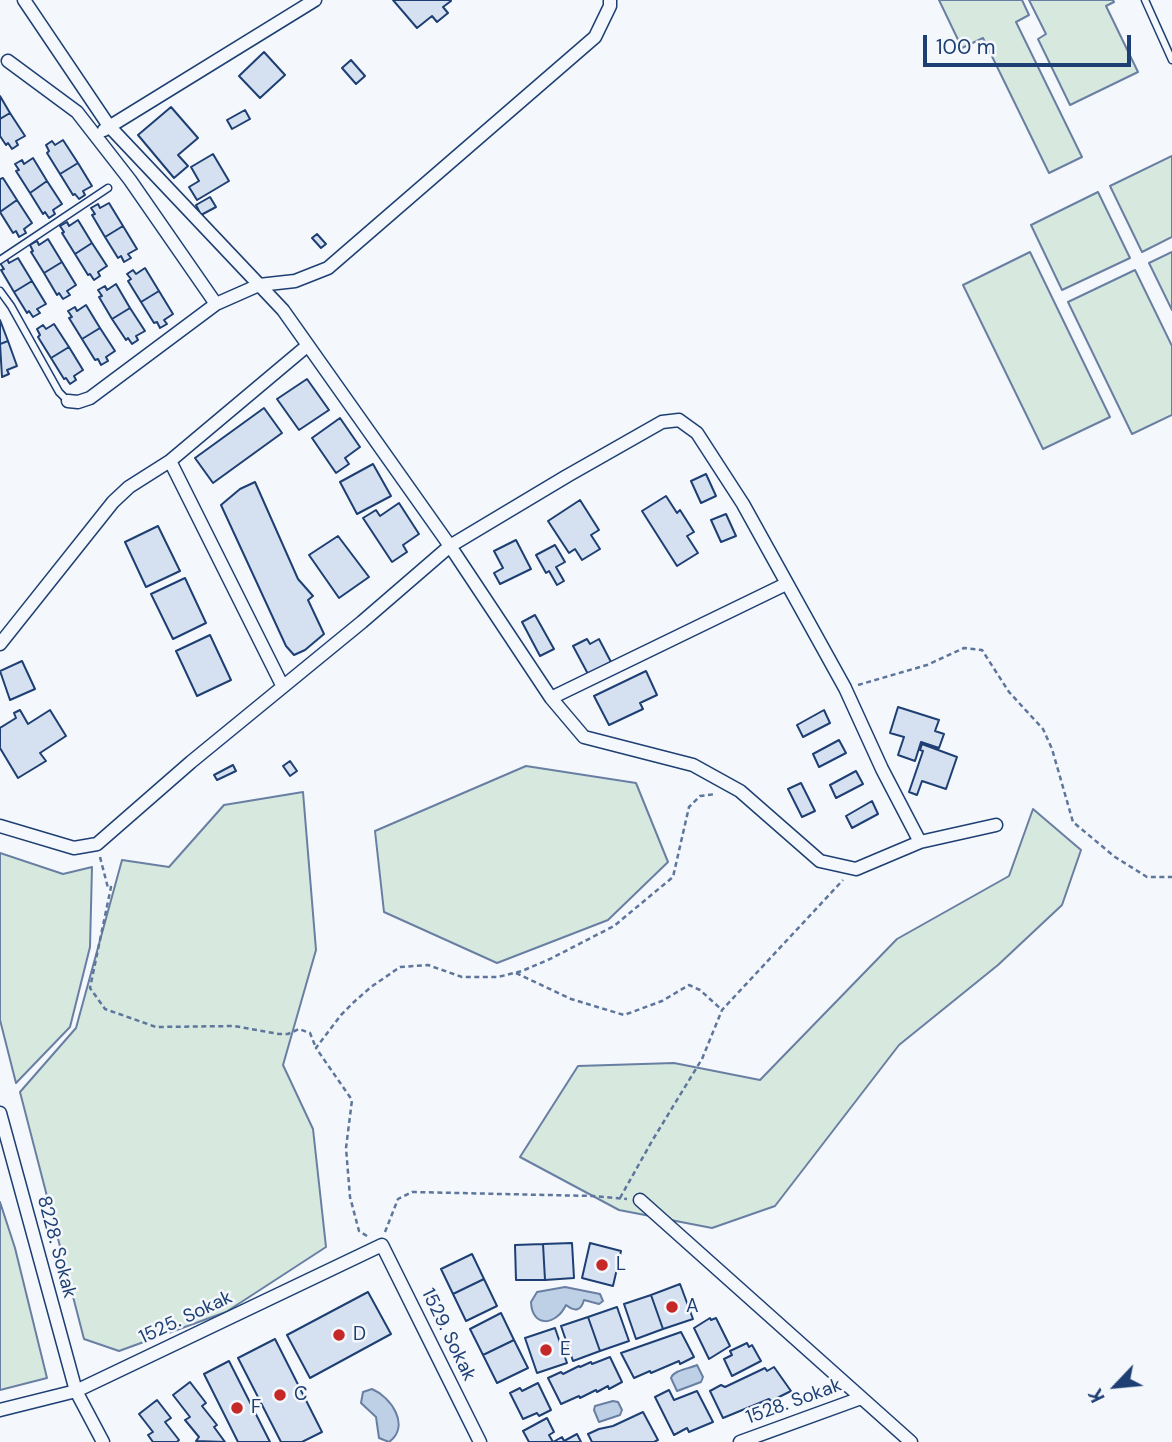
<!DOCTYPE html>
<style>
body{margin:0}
#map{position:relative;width:1172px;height:1442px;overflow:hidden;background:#f4f7fb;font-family:"DM Sans",sans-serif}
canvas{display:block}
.north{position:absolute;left:1081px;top:1351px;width:70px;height:70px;-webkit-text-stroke:5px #f4f7fb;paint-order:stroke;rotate:244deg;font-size:19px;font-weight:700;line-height:28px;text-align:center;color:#1d3f73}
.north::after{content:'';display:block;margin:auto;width:24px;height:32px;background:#1d3f73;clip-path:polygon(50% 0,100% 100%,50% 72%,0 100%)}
.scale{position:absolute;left:923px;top:35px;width:208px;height:32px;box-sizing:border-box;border:4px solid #1d3f73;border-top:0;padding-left:9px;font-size:21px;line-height:24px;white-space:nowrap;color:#1d3f73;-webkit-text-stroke:5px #f4f7fb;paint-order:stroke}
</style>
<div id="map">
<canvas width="1172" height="1442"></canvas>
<div class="north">K</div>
<div class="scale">100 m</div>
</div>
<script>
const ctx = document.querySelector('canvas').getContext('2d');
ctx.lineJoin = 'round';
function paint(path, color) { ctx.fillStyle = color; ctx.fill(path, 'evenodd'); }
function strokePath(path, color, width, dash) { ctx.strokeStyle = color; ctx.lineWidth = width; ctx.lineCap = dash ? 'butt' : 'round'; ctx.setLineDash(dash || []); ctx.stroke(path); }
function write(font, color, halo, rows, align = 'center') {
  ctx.font = font + ' "DM Sans",sans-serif'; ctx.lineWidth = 5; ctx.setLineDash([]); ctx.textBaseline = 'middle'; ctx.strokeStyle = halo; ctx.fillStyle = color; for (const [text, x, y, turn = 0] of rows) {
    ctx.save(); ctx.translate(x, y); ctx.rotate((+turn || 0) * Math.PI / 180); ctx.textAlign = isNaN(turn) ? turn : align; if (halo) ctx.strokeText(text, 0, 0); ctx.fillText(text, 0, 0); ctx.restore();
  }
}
const green = new Path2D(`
 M939,0H1022L1029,15L1016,22L1082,157L1049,173L983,38L962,48Z
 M1029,0H1113L1114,2L1106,6L1138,72L1070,105L1038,39L1046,34Z
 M1172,156V237L1142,252L1110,186Z
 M1098,192L1130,258L1062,290L1031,225Z
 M1030,252L1110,417L1043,449L963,285Z
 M1172,252V310L1149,263Z
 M1135,270L1172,346V415L1132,434L1068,302Z
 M526,766L636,783L668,862L608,920L497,963L384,912L375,831Z
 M303,792L316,950L283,1065L313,1129L326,1247L226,1312L119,1351L84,1339L20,1092L76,1028L122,860L169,867L224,805Z
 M1033,809L1081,850L1062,905L998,965L899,1045L775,1206L712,1228L619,1210L520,1157L578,1066L674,1063L760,1080L897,939L1009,876Z
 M0,853L63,874L92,867L90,947L70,1027L16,1083L0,1020Z
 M0,1202L15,1248L47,1378L0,1390Z`);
paint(green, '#d7e8df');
strokePath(green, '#687fa3', 2);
const water = new Path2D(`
 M565,1287L600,1294L603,1301L599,1304L584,1300C581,1311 575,1312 566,1305C556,1326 532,1328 531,1302L537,1292Z
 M697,1365L703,1377L701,1382L677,1391L671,1378C674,1370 688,1369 697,1365Z
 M372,1389C391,1397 411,1426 389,1442L379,1438L376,1417L361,1403L363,1392Z
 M613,1401L618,1402L622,1410L620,1415L599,1422L594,1410L595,1406Z`);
paint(water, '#bed0e5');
strokePath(water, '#687fa3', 2);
const building = new Path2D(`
 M393,0H450L451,1L443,7L448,13L437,22L432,16L417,28Z
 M264,52L285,75L260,98L239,76Z
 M351,60L365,76L356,84L342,68Z
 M0,96L10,113L0,119Z
 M171,107L198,138L178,155L188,166L174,178L138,135Z
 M245,110L250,119L232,129L227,120Z
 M10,113L25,136L16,141L18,145L12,149L8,143L6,145L0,136V119Z
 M63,140L78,163L60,174L47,153L49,151L46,145L52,141L55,145Z
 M213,154L229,181L197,200L189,187L199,181L191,167Z
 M33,158L47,181L30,193L16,171L19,170L15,164L22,160L24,164Z
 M78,163L92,186L83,191L85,195L79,199L75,194L73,195L60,174Z
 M3,178L17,200L0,212V179Z
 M47,181L62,204L53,210L55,214L49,218L45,212L43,214L30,193Z
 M210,197L216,207L201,215L196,205Z
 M17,200L32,223L24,229L26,233L19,237L16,231L13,233L0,212Z
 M109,203L123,226L105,237L92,215L95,214L91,208L98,204L100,208Z
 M78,220L92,243L75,254L62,233L64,232L60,226L67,222L69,226Z
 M123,226L137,249L128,254L131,258L124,262L121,256L118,258L105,237Z
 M317,234L326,244L321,248L312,238Z
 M48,239L62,262L44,273L31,252L33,251L30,245L37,241L39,245Z
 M92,243L107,266L98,272L100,276L94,280L90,274L88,275L75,254Z
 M18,258L32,281L14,292L1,270L4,269L0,263L7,259L9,263Z
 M62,262L76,285L67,291L70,295L63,299L59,293L57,295L44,273Z
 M145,268L159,291L141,302L128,281L131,279L127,274L133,270L136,274Z
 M32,281L46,304L37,309L40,313L33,317L29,311L27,313L14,292Z
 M116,284L130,308L112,319L99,297L102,296L98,290L105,286L107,290Z
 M159,291L173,314L164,320L167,324L160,328L157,322L154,323L141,302Z
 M86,305L100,328L82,339L69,318L72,317L68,311L75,307L77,311Z
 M130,308L145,331L136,336L138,340L132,344L128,338L126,340L112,319Z
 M0,320L8,341L0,344Z
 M54,324L69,347L51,358L38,337L40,335L37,329L43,325L46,329Z
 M100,328L115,351L106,357L108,361L101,365L98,359L95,360L82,339Z
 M8,341L17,366L7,370L9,374L2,377L0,344Z
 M69,347L83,370L74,376L76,380L70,384L66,378L64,379L51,358Z
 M307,379L329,410L299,430L277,399Z
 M264,408L282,433L213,483L195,458Z
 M340,418L360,447L345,458L349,464L336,473L312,438Z
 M373,464L391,496L357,514L340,482Z
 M706,474L716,496L701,503L691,481Z
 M255,482L298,579L313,596L308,600L324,634L305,650L294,655L286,646L221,505L240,489Z
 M666,496L677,513L680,510L694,532L687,536L698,553L677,566L642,511Z
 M580,500L599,530L591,535L600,549L582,560L575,549L569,553L548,521Z
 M399,503L419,534L403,545L407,552L392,562L363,518L376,510L380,516Z
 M726,514L736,536L721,542L711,520Z
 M158,526L180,571L146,587L125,542Z
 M338,536L369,577L339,598L309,555Z
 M516,540L531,569L500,584L494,573L503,568L494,551Z
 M555,545L565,562L556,567L564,581L557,585L549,571L546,573L536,555Z
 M185,578L206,623L173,639L151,594Z
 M535,615L554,649L540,656L522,622Z
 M210,635L231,680L197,696L176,651Z
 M587,639L590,644L599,639L611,662L588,674L573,646Z
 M22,661L35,689L10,700L0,671Z
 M646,671L657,695L640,703L643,709L609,725L594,696Z
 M898,707L939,720L935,731L944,734L939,748L921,742L915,761L898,755L904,737L890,733Z
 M20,710L28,724L50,710L66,736L40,753L46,761L18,778L0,748V728L16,718L14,713Z
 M824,710L830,723L803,737L797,725Z
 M839,740L846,753L819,767L813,754Z
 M922,744L957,757L946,789L922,781L917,795L909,792L923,751L920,750Z
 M290,761L297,771L290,776L283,766Z
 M233,765L236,771L217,780L214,775Z
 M856,771L863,784L836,798L830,785Z
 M801,783L815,811L802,817L788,789Z
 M872,801L878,814L852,828L846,816Z
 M572,1243L574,1278L545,1280L543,1244Z
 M590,1243L621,1251L613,1286L582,1278Z
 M543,1244L545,1280H516L515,1245Z
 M472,1254L484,1279L453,1294L441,1269Z
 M484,1279L497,1306L466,1321L453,1294Z
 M680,1284L693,1319L663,1329L651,1295Z
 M368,1292L391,1334L310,1378L287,1335Z
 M651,1295L663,1329L636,1339L624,1304Z
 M617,1307L629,1341L600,1351L588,1317Z
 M501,1313L514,1340L483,1355L470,1329Z
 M588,1317L600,1351L573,1361L561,1326Z
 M710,1318L711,1320L716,1318L730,1346L709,1359L694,1328Z
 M555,1328L567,1363L537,1373L525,1338Z
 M681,1332L694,1357L680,1364L679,1361L651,1373L650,1371L634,1378L621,1353Z
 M275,1339L322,1432L302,1442H281L238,1358Z
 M514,1340L528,1368L497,1383L483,1355Z
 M747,1343L749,1347L752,1345L761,1361L732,1376L724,1359L732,1355L730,1351Z
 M610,1357L622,1382L609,1389L608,1386L597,1392L596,1390L580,1398L579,1396L561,1404L548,1378L561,1372L563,1374L579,1366L580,1367L591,1362L592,1364Z
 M229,1361L270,1442H238L204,1374Z
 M774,1367L791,1391L771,1401L769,1399L723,1418L710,1391L721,1385L725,1387L765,1368L767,1371Z
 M190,1382L206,1403L202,1406L217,1425L214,1427L225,1442L196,1441L199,1437L185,1420L190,1417L173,1395Z
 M538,1383L551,1410L539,1416L537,1413L523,1419L510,1393L520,1388L522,1391Z
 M669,1390L674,1400L697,1391L713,1422L689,1432L687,1428L674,1435L655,1397Z
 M157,1400L171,1418L165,1422L179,1440L177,1442H153L148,1435L153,1432L139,1414Z
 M643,1412L658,1440L654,1442H592L588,1434L599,1429L613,1426Z
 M547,1418L554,1432L549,1435L553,1442H529L523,1431Z
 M577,1434L581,1442H553L562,1437L564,1441Z`);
paint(building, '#d5e0f0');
strokePath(building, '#1d3f73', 2);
const lane = new Path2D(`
 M1145,0L1172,60
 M0,260L108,188
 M0,291L11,306L59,392L68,401`);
const street = new Path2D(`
 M24,0L109,126L283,310L450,546L551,698L584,737L693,765L740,791L820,861L856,869L920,842L996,825
 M8,61L77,112L130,180L216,304
 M104,130L315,0
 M68,401L78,402L90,398L216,304L259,285L295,281L328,268L595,37L610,6V0
 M0,644L113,502L129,487L170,461
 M282,685L170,461L307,346
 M551,698L786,584
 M0,826L74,848L97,844L191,762L362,622L450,546L567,476L662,422L679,420L697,433L743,504L845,688L882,769L920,842
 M0,1113L76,1391L103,1442
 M640,1200L911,1442
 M0,1410L76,1391L382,1245L480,1442
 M740,1442L861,1398`);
strokePath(lane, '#1d3f73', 9);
strokePath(street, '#1d3f73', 15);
strokePath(new Path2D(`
 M858,685L927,665L964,648L982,650L1009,692L1043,729L1052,749L1073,822L1115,857L1147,877H1172
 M100,857L108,888L111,887L90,988L105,1009L156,1027L234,1026L279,1034H288L299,1029L310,1033L316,1048
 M516,973L571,999L624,1015L662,1001L689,985L700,990L722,1010
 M620,1198L652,1141L702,1059L722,1010L843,880
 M385,1232L398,1199L412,1192L593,1196L627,1199
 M367,1236L359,1231L350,1197L346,1148L352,1100L316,1048L341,1015L355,1001L371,987L400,967L428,965L462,977H498L522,971L550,959L614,926L673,877L689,807L700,796L716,794`), '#5e769c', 2.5, [5, 3.5]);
strokePath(lane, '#f4f7fb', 6);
strokePath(street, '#f4f7fb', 12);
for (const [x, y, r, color] of [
 [602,1265,7,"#c62828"],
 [672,1307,7,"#c62828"],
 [339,1335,7,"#c62828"],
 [546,1350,7,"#c62828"],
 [280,1395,7,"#c62828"],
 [237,1408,7,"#c62828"]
]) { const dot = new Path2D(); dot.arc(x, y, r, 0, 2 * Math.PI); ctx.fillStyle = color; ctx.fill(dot); strokePath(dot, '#f4f7fb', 2.5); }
write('19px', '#1d3f73', '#f4f7fb', [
 ["8228. Sokak",56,1247,75],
 ["1525. Sokak",186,1318,-25],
 ["1529. Sokak",448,1335,64],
 ["1528. Sokak",794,1402,-20]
]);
write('19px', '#1d3f73', '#f4f7fb', [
 ["L",616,1265],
 ["A",686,1307],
 ["D",353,1335],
 ["E",560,1350],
 ["C",294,1395],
 ["F",251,1408]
], 'left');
</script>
